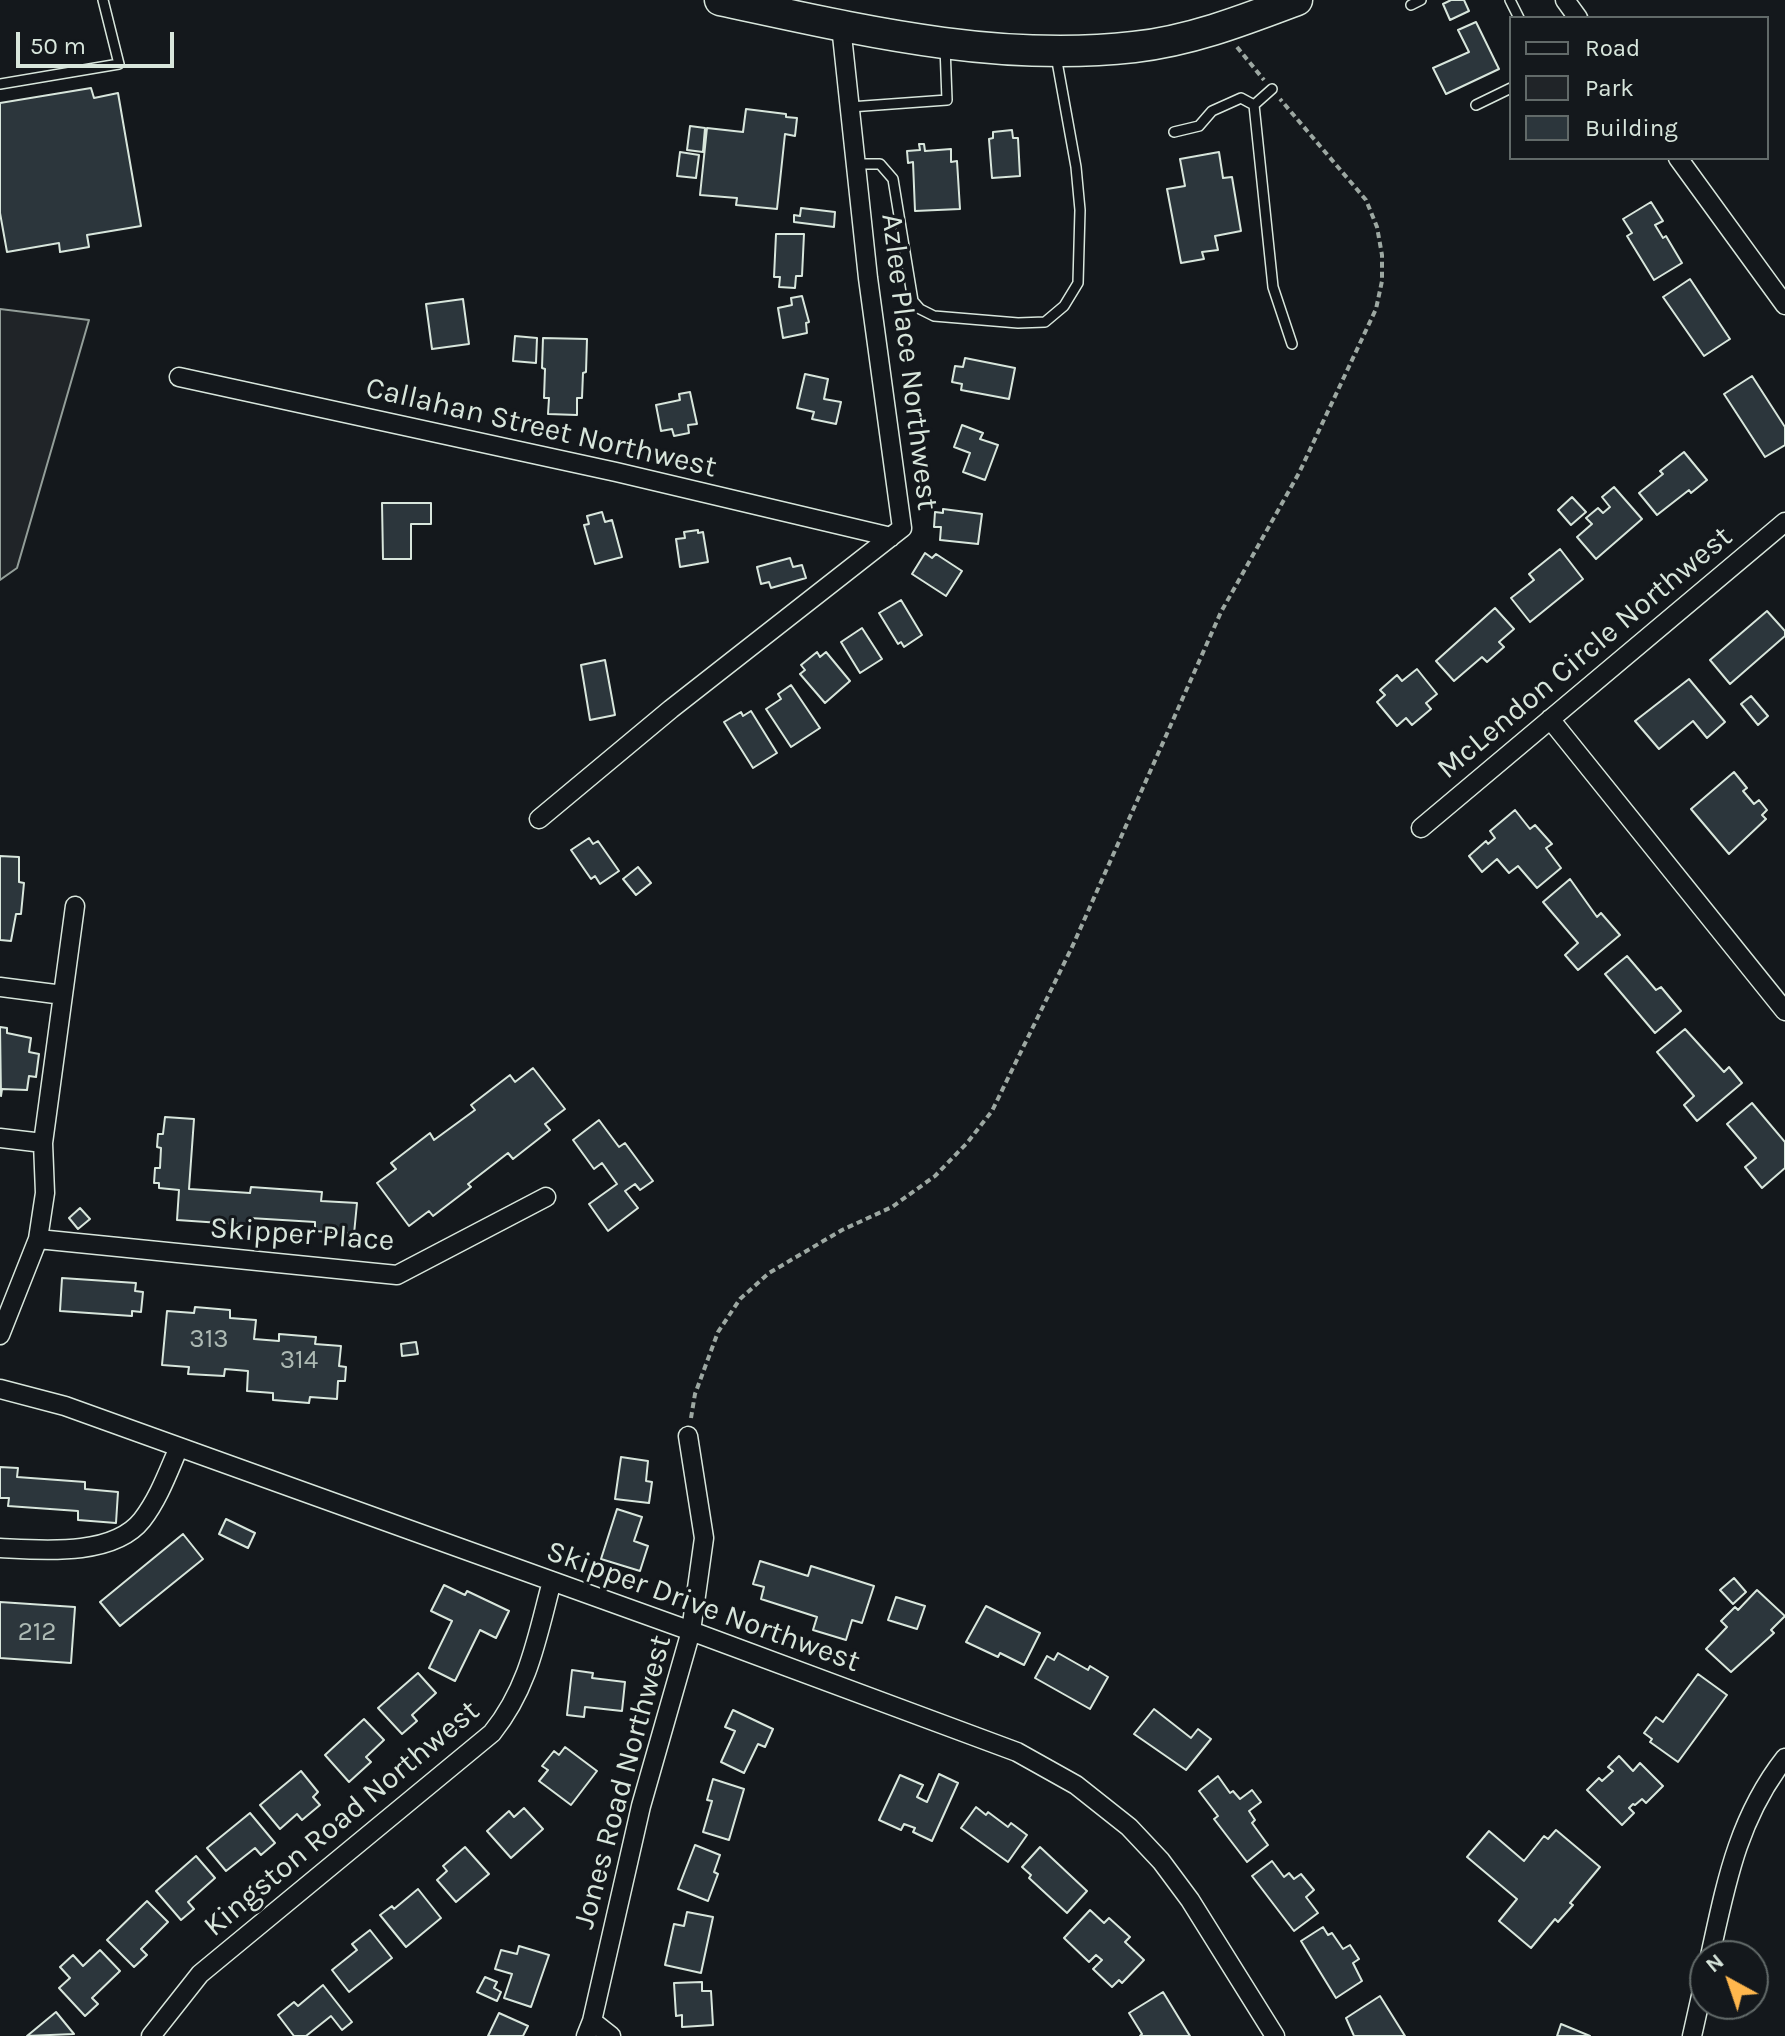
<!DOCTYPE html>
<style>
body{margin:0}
#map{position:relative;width:1785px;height:2036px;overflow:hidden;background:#14181c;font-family:Karla,sans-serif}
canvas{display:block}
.legend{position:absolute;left:1509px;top:16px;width:260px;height:144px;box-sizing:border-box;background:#14181c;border:2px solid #626a69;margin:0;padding:10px 14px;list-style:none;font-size:24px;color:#d8e6dc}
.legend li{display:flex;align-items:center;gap:16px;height:40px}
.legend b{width:40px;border:2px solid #626a69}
.north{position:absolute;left:1689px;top:1940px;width:80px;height:80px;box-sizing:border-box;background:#14181c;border:2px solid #626a69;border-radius:50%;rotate:320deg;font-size:22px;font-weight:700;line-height:32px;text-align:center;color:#d8e6dc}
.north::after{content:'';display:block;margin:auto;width:28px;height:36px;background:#ffb74d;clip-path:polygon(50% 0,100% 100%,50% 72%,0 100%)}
.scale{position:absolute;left:16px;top:32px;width:158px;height:36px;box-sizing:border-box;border:4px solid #d8e6dc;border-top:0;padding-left:10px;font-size:24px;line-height:28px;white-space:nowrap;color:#d8e6dc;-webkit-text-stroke:6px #14181c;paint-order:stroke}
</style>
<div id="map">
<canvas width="1785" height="2036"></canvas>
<ul class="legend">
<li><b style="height:10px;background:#14181c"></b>Road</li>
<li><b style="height:22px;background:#202428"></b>Park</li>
<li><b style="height:22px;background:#2c363c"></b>Building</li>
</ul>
<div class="north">N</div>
<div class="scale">50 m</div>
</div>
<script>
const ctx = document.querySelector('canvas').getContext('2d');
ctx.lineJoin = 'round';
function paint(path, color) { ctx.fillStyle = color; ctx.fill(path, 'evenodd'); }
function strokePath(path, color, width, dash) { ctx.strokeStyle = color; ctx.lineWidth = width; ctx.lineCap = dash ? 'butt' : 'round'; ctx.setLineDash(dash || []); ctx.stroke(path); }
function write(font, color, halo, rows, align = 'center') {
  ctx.font = font + ' Karla,sans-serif'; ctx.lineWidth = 6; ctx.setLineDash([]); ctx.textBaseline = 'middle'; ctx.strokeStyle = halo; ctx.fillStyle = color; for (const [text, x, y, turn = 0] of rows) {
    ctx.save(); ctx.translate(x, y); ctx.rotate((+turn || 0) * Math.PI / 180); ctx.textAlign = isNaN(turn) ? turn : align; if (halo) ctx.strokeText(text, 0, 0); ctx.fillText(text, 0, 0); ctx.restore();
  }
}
const green = new Path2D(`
 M0,309L89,320L17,568L0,580Z`);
paint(green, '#202428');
strokePath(green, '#939e99', 2);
const building = new Path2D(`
 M1451,0H1464L1469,11L1450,20L1443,4Z
 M1476,22L1499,69L1446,94L1433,68L1469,52L1458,30Z
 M91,88L94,98L118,93L141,226L87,235L89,247L60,252L59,243L7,252L0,213V103Z
 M746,109L786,114V117L797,118L795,136L785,134L777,209L736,205L737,198L700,195L707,128L743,132Z
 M690,126L705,128L703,152L687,150Z
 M1012,130L1013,138H1018L1020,176L992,178L989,139L993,138V132Z
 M919,144H924L925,151L951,149V162L957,161L960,209L915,211L913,162L908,163L907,151L920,150Z
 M680,152L699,155L696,178L677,176Z
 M1219,152L1223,178L1232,177L1241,231L1215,236L1218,250L1202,252L1204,259L1181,263L1167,189L1185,186L1180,159Z
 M1651,202L1663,221L1655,225L1663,238L1666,236L1682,263L1654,280L1627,236L1632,233L1623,219Z
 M801,208L835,212L834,227L794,222V215L800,216Z
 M776,234H804L802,276H796L795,288L779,287L780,277H774Z
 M1690,279L1730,339L1704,356L1663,297Z
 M802,296L809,322L806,323L807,333L783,338L778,308L792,305L791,298Z
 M463,299L469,344L432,349L426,304Z
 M515,336L537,338L536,363L513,361Z
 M543,338L587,339L586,372L583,373L582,398H577V415L548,414L549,398H544L545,369L542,368Z
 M965,358L1015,368L1009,399L961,390L962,384L952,382L955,366L963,367Z
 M805,374L828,379L824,399L841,402L836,424L812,419L814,412L797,408Z
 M1752,376L1785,427V445L1765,457L1724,394Z
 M690,392L697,424L688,425L689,433L674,436L672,429L661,431L656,405L680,400L679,394Z
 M962,425L983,433L980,439L998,445L985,480L963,472L970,453L954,447Z
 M1684,452L1707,480L1691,493L1689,490L1657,515L1639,493L1663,474L1660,471Z
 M1614,487L1642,519L1596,559L1577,537L1592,524L1586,518L1598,508L1603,513L1610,507L1602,497Z
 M1572,497L1586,512L1571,525L1558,510Z
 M382,503H431V524H411V559H383Z
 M943,509L982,514L978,544L940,540L941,527H934L935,512L943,513Z
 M602,512L605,522L612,520L622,557L595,564L584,525L589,524L587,516Z
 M698,530V533L703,532L708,562L680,567L676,539L685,538L684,532Z
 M1560,549L1583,579L1530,622L1511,598L1534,580L1529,574Z
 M925,553L932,558L936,554L962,571L946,596L912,574Z
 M790,558L793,567L802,565L806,578L771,588L769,582L761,584L757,567Z
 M901,600L922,635L904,647L901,642L898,644L879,613Z
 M1495,608L1514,629L1499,642L1504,647L1487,662L1482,657L1454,681L1436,661Z
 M1767,611L1785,631V636L1730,684L1710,660Z
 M862,628L882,659L860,673L841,642Z
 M817,652L820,657L826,652L850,681L825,703L800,674L805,670L801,665Z
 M605,660L615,715L590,720L581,665Z
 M1417,669L1437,694L1426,703L1431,709L1412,725L1406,718L1397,726L1377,702L1385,695L1380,690L1397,675L1402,681Z
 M1689,679L1725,722L1707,738L1693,721L1659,749L1635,721Z
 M791,685L820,728L791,747L766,709L781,699L778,694Z
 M1751,696L1768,716L1758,725L1741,704Z
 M751,711L777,753L753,768L724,722L741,712L743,716Z
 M1734,772L1747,788L1743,791L1754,804L1759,800L1767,810L1762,815L1766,819L1729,854L1691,809Z
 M1515,810L1530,829L1535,825L1552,844L1546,848L1561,868L1537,888L1518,866L1509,873L1497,859L1482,872L1469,856L1486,841L1488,844L1495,838L1490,831Z
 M589,838L593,844L598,841L619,871L600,884L595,876L591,879L571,850Z
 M0,856L19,857V882L24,883L21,914H16L11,941L0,940Z
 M638,867L651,883L636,895L623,879Z
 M1570,879L1597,917L1601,913L1620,935L1578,970L1565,955L1578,943L1543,902Z
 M1627,956L1656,990L1661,987L1681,1011L1655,1033L1605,974Z
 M0,1027L7,1028V1033L31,1038L29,1052L39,1054L36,1077L29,1076L27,1090L2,1089L1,1096Z
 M1685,1029L1724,1072L1729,1067L1742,1083L1697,1121L1684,1105L1694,1096L1657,1052Z
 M533,1068L565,1109L545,1124L550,1130L513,1159L508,1153L468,1184L471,1187L433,1216L429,1211L409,1226L377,1183L396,1169L391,1163L430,1133L434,1140L475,1110L471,1105L510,1075L515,1082Z
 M1752,1103L1785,1142V1168L1762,1188L1745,1167L1756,1158L1727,1124Z
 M165,1117L194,1119L189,1189L250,1193L251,1187L322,1192L321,1201L357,1203L354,1234L315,1231V1222L250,1218V1225L177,1220L179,1190L159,1188V1183H154L155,1168H160L161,1148L157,1147L158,1134H163Z
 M599,1120L619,1147L625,1143L653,1181L640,1190L635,1184L625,1191L638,1208L608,1231L589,1204L617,1184L602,1163L594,1169L573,1140Z
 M80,1208L90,1219L78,1229L69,1218Z
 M62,1278L136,1283L135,1291L143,1292L141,1312L132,1311V1316L60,1311Z
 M195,1307L230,1310V1318L256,1320L254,1339L279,1341V1334L316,1337L315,1344L341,1346L339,1366L346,1367L345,1381H338L337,1399L310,1397L309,1403L273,1400V1393L247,1391L248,1371L225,1369L224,1376L188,1374L189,1367L162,1365L167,1311L194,1313Z
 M416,1342L418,1354L402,1356L401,1344Z
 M621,1457L648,1461L646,1481L652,1482L649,1503L615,1499Z
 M0,1467L18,1468L17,1477L85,1482V1489L118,1492L116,1523L78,1520V1511L8,1506L9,1498H0Z
 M617,1509L642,1517L634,1541L648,1546L640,1571L601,1559Z
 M226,1519L255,1533L248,1548L219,1534Z
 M183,1534L203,1559L120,1626L100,1602Z
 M760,1561L808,1576L811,1566L874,1586L862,1623L852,1620L846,1640L813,1630L817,1617L761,1599L764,1587L753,1584Z
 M1734,1578L1746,1592L1733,1604L1720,1590Z
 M444,1585L465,1595L467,1591L509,1611L496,1638L480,1630L455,1681L429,1668L452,1621L431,1611Z
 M1757,1590L1785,1616L1771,1630L1774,1633L1731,1672L1706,1649L1727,1627L1721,1621L1735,1607L1738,1610Z
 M896,1597L925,1606L917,1629L888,1620Z
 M0,1602L75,1607L71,1663L0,1658Z
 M986,1606L1040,1633L1024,1665L1000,1653L998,1657L966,1642Z
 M1058,1653L1088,1670L1090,1666L1108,1677L1090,1709L1035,1678L1047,1656L1054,1660Z
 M572,1670L593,1673L592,1678L625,1682L622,1711L585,1707L584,1717L567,1715Z
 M418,1673L436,1693L412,1715L417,1721L402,1734L378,1708Z
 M1698,1674L1727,1695L1678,1762L1650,1742L1652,1739L1644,1733L1656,1717L1663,1722Z
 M1154,1709L1191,1738L1198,1729L1211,1739L1186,1770L1134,1734Z
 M733,1710L773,1729L765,1747L758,1744L744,1773L721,1762L735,1731L725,1727Z
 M364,1719L384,1740L366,1757L371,1762L349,1782L325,1755Z
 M565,1747L597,1771L571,1805L539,1781L548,1770L542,1766L554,1751L559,1755Z
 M1619,1756L1633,1771L1640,1763L1663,1786L1646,1803L1642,1799L1635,1805L1633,1804L1629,1808L1634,1813L1622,1825L1587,1790L1599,1778L1602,1781L1613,1771L1608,1767Z
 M301,1771L318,1792L313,1797L320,1805L302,1820L297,1814L280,1829L260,1805Z
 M939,1774L958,1783L932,1841L913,1832L915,1828L904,1824L901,1830L879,1820L900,1775L923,1785L917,1797L927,1802Z
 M1218,1776L1230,1793L1233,1791L1240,1799L1252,1790L1261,1802L1249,1811L1255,1820L1252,1823L1268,1845L1247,1862L1214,1819L1218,1816L1199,1791Z
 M713,1779L744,1789L729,1840L703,1832L712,1801L707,1800Z
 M976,1807L986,1815L988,1812L1008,1827L1011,1823L1027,1835L1008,1862L961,1828Z
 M524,1808L543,1829L511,1858L487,1831L509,1811L514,1817Z
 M250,1813L275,1843L261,1855L255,1848L226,1871L207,1848Z
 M1556,1830L1600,1867L1570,1903L1573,1905L1558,1922L1555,1919L1531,1948L1499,1921L1517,1899L1467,1857L1489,1831L1524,1861L1544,1836L1548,1839Z
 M695,1845L720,1855L714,1872L718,1874L708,1901L678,1889Z
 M465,1847L489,1874L456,1902L437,1880L447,1871L443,1866Z
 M1040,1847L1087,1891L1067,1913L1029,1878L1031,1875L1022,1867Z
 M196,1856L215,1878L188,1902L194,1909L181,1920L156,1891Z
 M1272,1861L1284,1877L1289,1873L1294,1879L1301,1874L1314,1890L1306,1897L1318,1913L1294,1931L1252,1876Z
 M418,1889L441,1918L406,1947L380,1915L392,1906L394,1909Z
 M147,1901L168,1922L141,1949L147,1955L134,1967L107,1940Z
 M1090,1910L1104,1923L1109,1918L1130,1937L1125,1942L1144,1960L1122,1983L1119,1980L1112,1987L1093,1969L1102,1960L1096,1955L1089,1962L1064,1938Z
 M687,1912L713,1917L701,1973L665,1965L674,1924L684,1926Z
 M1323,1927L1328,1935L1332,1933L1343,1949L1350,1945L1359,1959L1353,1963L1362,1981L1336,1998L1301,1941Z
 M370,1930L392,1958L349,1992L332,1970L357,1950L352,1944Z
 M519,1946L549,1955L531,2007L504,1998L512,1974L495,1969L501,1950L517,1954Z
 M100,1950L120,1971L92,1998L98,2004L85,2016L59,1988L70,1978L60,1967L73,1955L83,1966Z
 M485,1977L497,1982L494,1988L501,1992L497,2001L477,1992Z
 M702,1982V1991H711L713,2025L682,2027V2015L676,2016L674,1983Z
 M323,1985L352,2022L342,2030L331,2016L306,2036H294L278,2015L294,2002L298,2006Z
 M1163,1992L1190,2036H1140L1142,2034L1129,2013Z
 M1380,1996L1405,2036H1354L1346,2018Z
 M56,2012L74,2034L27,2036Z
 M499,2013L528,2026L523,2036H488Z
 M1561,2024L1590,2036H1557Z`);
paint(building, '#2c363c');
strokePath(building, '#d8e6dc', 2);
const service = new Path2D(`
 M1510,0L1519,18
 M1411,5L1421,0
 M0,84L119,64L103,0
 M1272,89L1254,105L1273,287L1292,344
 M1476,105L1511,88
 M850,107L947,100L945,46
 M1174,132L1199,126L1212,111L1241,98L1254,105
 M856,164H880L893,179L913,301L920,309L934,316L1018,323L1045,322L1064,306L1078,283L1080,210L1076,167L1056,56`);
const minor = new Path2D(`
 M1565,0L1578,18
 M1678,158L1785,305
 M179,377L616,472L891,537
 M1550,719L1785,1011
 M539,819L671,709L902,528L868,278L841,26
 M1421,828L1785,522
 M0,987L63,995
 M0,1138L43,1143
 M38,1239L397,1275L546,1197
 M0,1335L38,1239L45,1193L43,1143L75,906
 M0,1389L65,1406L691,1631L1017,1752L1076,1785L1129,1827L1161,1861L1190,1900L1275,2036
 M0,1548C41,1550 113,1557 142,1520C159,1498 168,1472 179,1447
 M1710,1956C1726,1883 1738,1818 1785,1758
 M592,2021L611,2036
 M151,2036L200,1974L492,1733C529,1687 537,1637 552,1581
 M586,2036L592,2021L641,1806L691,1631L704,1538L688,1436
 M1692,2036L1705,1978`);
const primary = new Path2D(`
 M720,0C856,29 994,63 1134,47C1190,41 1244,20 1297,0`);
strokePath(service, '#d8e6dc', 12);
strokePath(minor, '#d8e6dc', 21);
strokePath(primary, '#d8e6dc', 33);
strokePath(new Path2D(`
 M1237,47L1264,80
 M691,1418L695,1394L718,1332L740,1299L769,1273L842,1230L892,1207L935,1176L967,1143L992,1111L1073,945L1221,612L1299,473L1376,309L1382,281V255L1377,227L1366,200L1280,99`), '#9da8a2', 4, [6, 4]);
strokePath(service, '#14181c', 9);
strokePath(minor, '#14181c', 18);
strokePath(primary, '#14181c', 30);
write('26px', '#adbab4', null, [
 ["313",209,1340],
 ["314",299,1361],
 ["212",37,1633]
]);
write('30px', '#d8e6dc', '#14181c', [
 ["Azlee Place Northwest",909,362,83],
 ["Callahan Street Northwest",541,428,13],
 ["McLendon Circle Northwest",1585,653,-40],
 ["Skipper Place",302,1235,4],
 ["Skipper Drive Northwest",703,1607,20],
 ["Jones Road Northwest",623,1782,-75],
 ["Kingston Road Northwest",342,1819,-40]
]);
</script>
